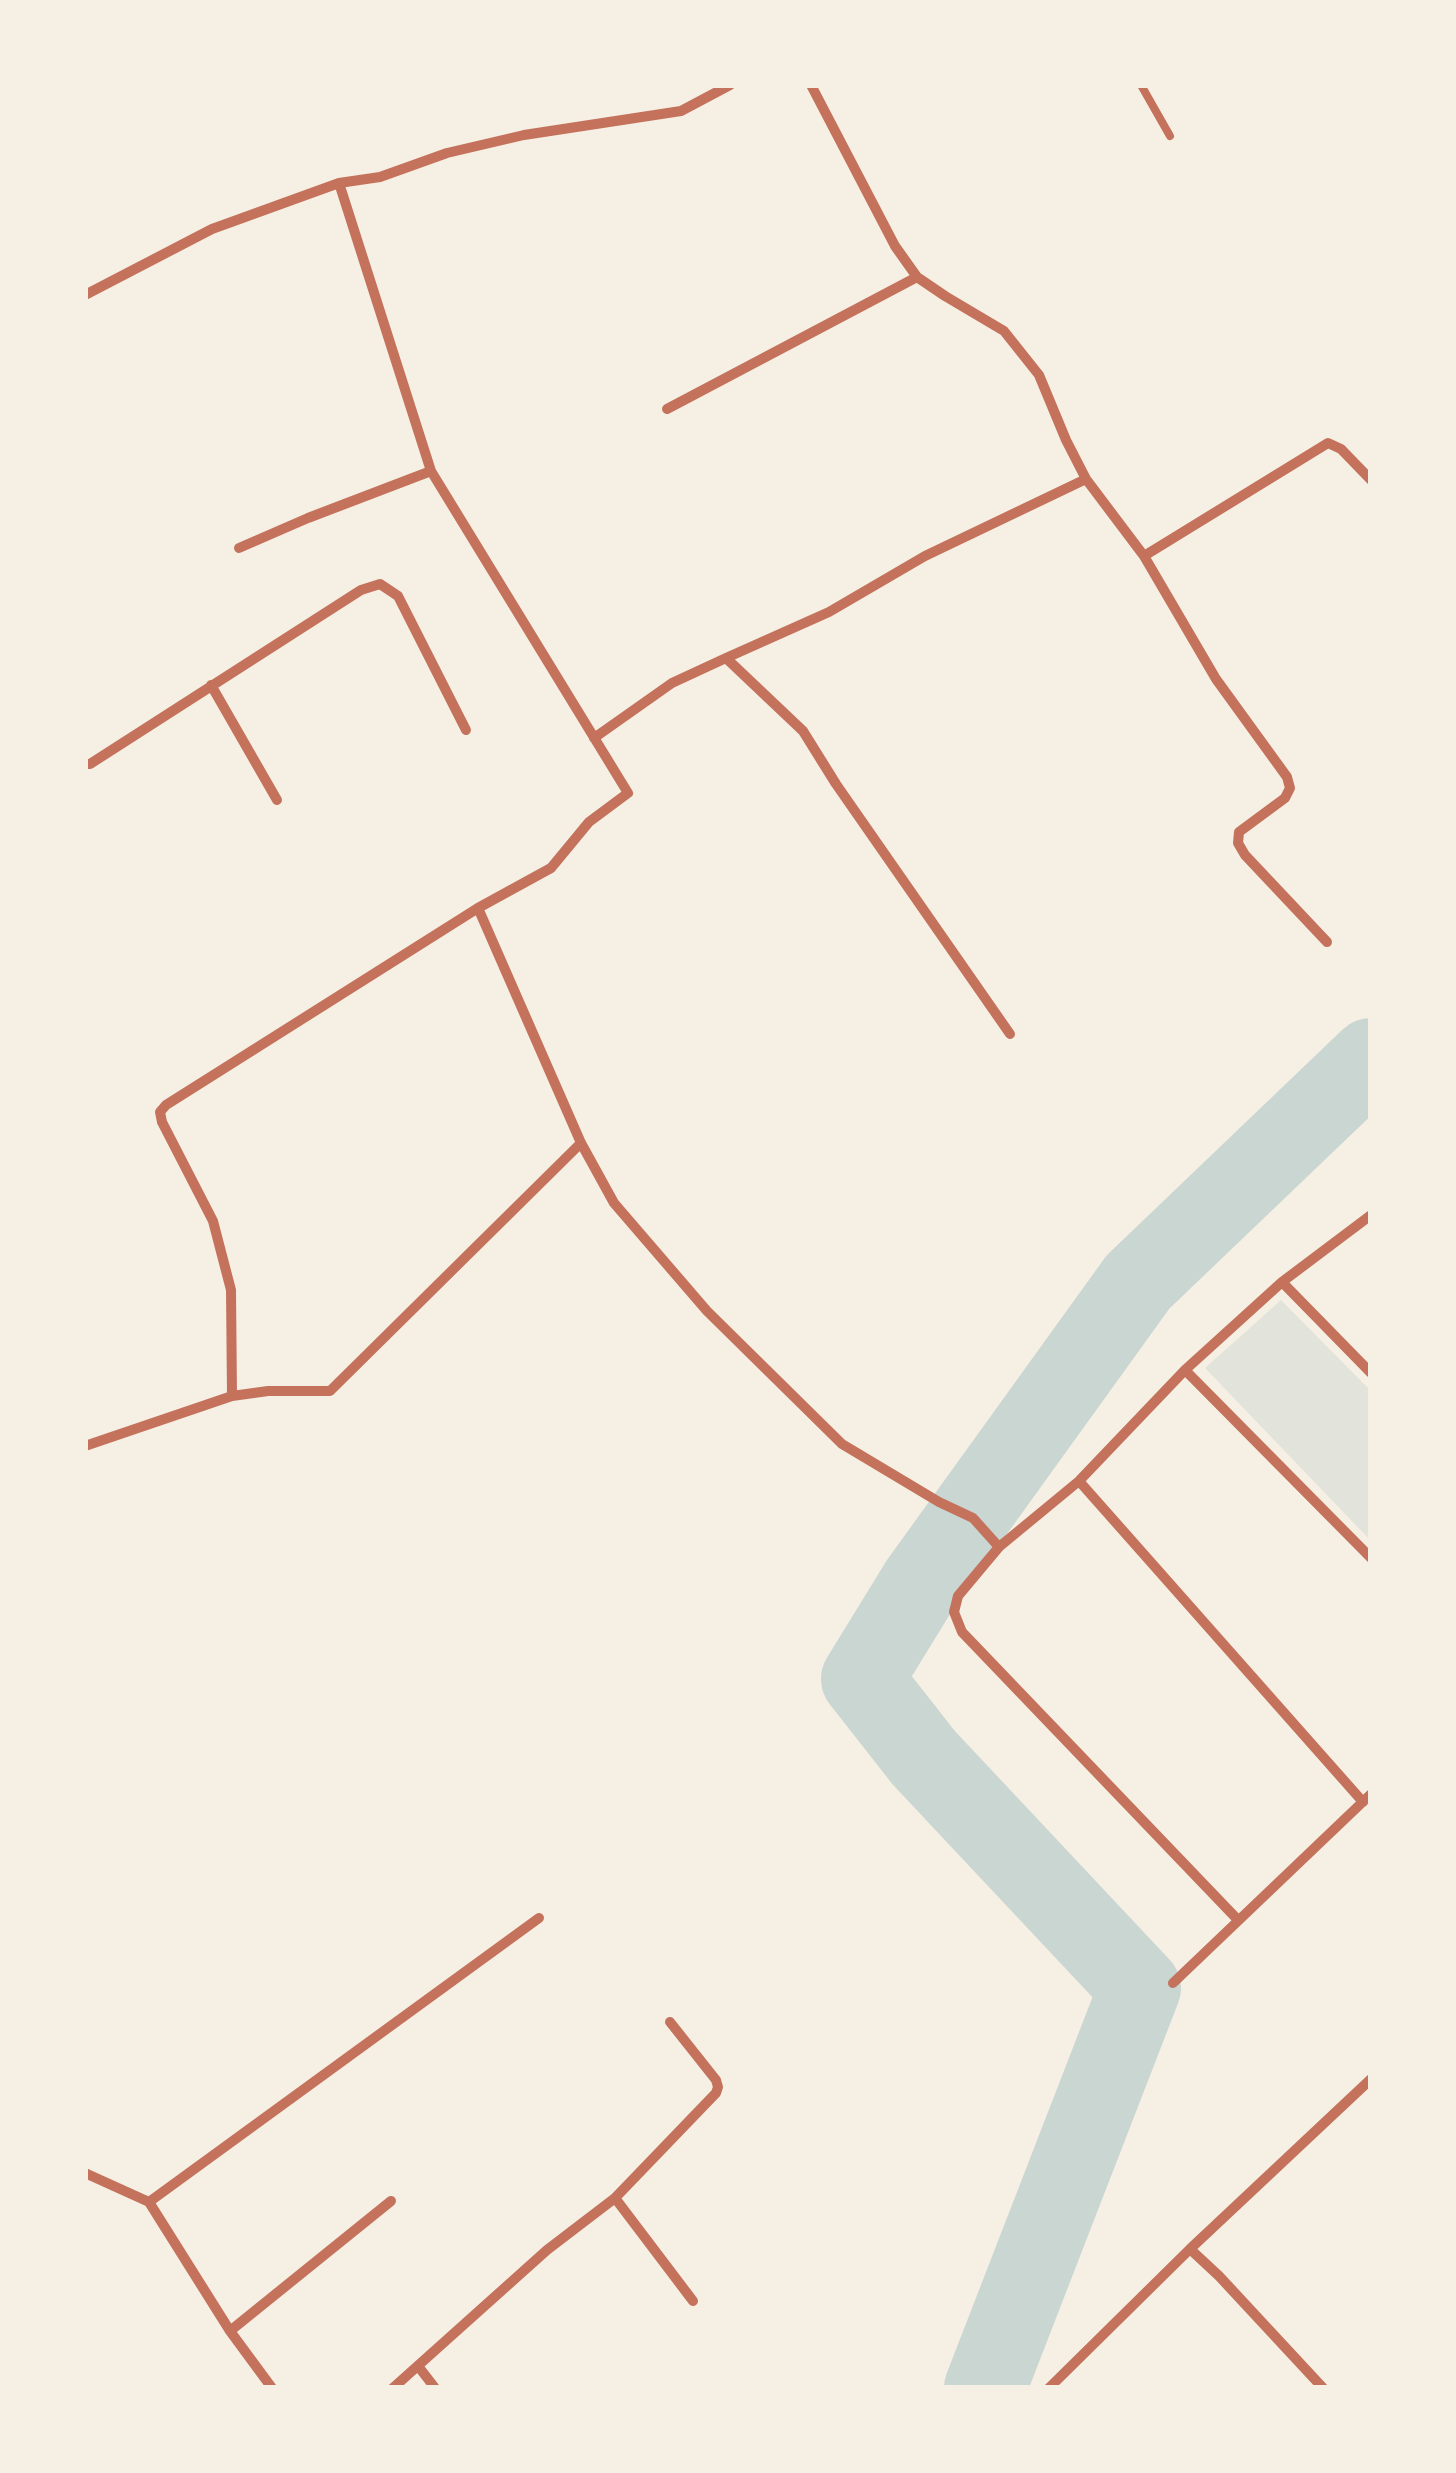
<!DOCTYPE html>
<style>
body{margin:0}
#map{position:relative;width:1456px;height:2473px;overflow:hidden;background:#f6efe4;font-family:"Titillium Web",sans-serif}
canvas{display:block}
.frame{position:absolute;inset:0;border:88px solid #f6efe4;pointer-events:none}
</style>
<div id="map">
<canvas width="1456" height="2473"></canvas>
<div class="frame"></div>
</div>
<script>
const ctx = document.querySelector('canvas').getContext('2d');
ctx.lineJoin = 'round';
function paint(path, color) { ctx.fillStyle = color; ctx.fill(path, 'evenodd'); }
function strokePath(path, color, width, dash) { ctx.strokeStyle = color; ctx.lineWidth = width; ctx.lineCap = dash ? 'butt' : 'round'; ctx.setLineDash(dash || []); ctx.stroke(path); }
paint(new Path2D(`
 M1281,1300L1371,1391V1541L1205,1368Z`), '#e2e4dc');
strokePath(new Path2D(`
 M985,2388L1140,1988L924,1758L862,1679L921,1583L1138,1282L1371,1059`), '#c9d6d2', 82);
strokePath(new Path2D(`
 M1141,85L1170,136`), '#c5725c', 8);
strokePath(new Path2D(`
 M811,85L895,246L917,277L945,296L1004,331L1039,375L1066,440L1086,479L1144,556L1216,679L1287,777L1290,788L1285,798L1239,832L1238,843L1245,855L1327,942
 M85,295L212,229L339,183L380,177L447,153L524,135L681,111L730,85
 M667,409L917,277
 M239,548L308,518L431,471
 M1144,556L1328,443L1341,449L1371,480
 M211,685L277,800
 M594,738L672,683L726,658
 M85,764H90L361,590L380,584L398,596L466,730
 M478,908L581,1143L614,1203L707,1311L842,1444L939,1502L973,1518L999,1547
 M1010,1034L836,784L803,731L726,658L829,612L925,556L1086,479
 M1282,1282L1371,1373
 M1185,1370L1371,1558
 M232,1396L231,1290L213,1221L162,1122L160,1112L166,1105L478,908L551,868L589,822L628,793L431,471L339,183
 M85,1446L232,1396L268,1391H330L581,1143
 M1079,1481L1363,1802
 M1238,1920L962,1632L954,1612L958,1596L999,1547L1079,1481L1185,1370L1282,1282L1371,1215
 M1173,1983L1371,1794
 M85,2173L149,2202L230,2331L272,2388
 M615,2198L693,2301
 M149,2202L539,1918
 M1190,2249L1219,2276L1323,2388
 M230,2331L391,2201
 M418,2366L435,2388
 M393,2388L547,2250L615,2198L716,2093L718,2087L716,2080L670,2022
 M1049,2388L1190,2249L1371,2079`), '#c5725c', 10);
</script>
